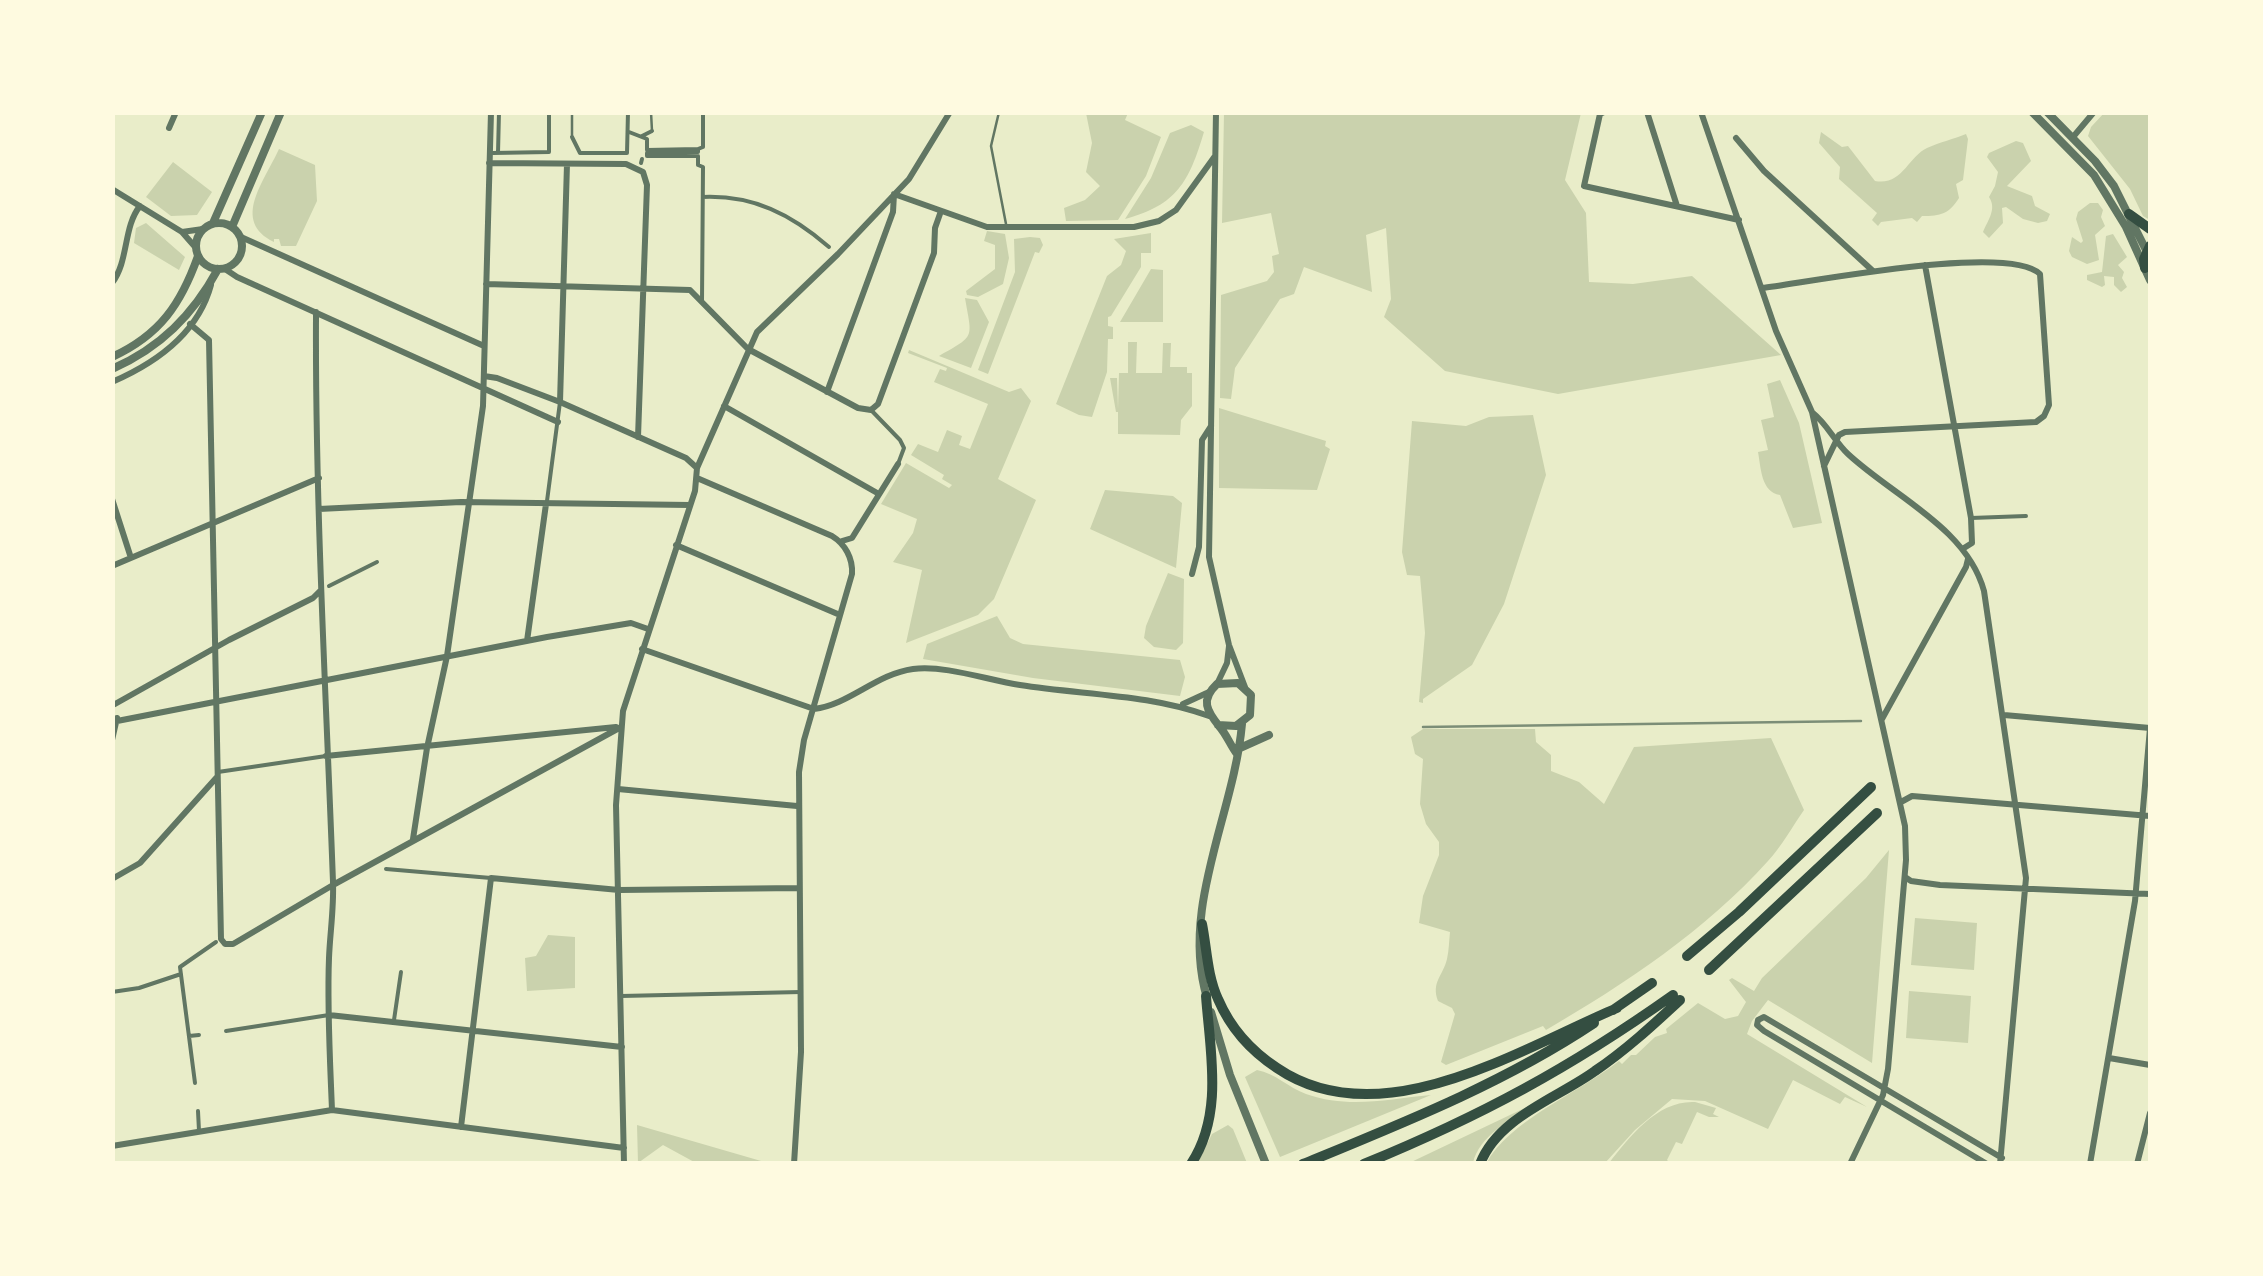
<!DOCTYPE html>
<style>
body{margin:0}
#map{position:relative;width:2263px;height:1276px;overflow:hidden;background:#e9edc9;font-family:"Source Sans 3",sans-serif}
canvas{display:block}
.frame{position:absolute;inset:0;border:115px solid #fefae0;pointer-events:none}
</style>
<div id="map">
<canvas width="2263" height="1276"></canvas>
<div class="frame"></div>
</div>
<script>
const ctx = document.querySelector('canvas').getContext('2d');
ctx.lineJoin = 'round';
function paint(path, color) { ctx.fillStyle = color; ctx.fill(path, 'evenodd'); }
function strokePath(path, color, width, dash) { ctx.strokeStyle = color; ctx.lineWidth = width; ctx.lineCap = dash ? 'butt' : 'round'; ctx.setLineDash(dash || []); ctx.stroke(path); }
paint(new Path2D(`
 M2105,112L2150,113V220L2143,216L2130,189L2088,136L2091,127Z
 M1086,113H1128L1125,120L1161,137L1146,176L1118,220L1066,221L1064,208L1085,200L1100,186L1086,172L1092,143Z
 M1224,113H1581L1565,180L1586,213L1589,282L1633,284L1692,276L1781,355L1558,394L1445,371L1384,317L1391,299L1386,228L1366,235L1372,292L1304,267L1294,294L1280,299L1235,368L1231,399L1220,398L1221,295L1267,281L1274,272L1272,256L1279,254L1271,213L1222,223Z
 M1191,125L1204,132C1189,182 1177,205 1125,219L1151,178L1170,133Z
 M1821,132L1842,147L1848,146L1875,181C1902,186 1908,157 1927,148C1940,142 1954,139 1966,134L1968,139L1963,180L1956,184L1959,198C1949,214 1941,216 1922,216L1917,222L1912,218L1881,222L1878,226L1872,220L1877,213L1839,179L1840,167L1819,143Z
 M2016,141L2023,143L2031,161L2007,186L2032,196L2035,206L2050,214L2047,221L2038,223L2023,219L2006,207L2002,208L2003,223L1989,238L1983,232C1988,220 1997,209 1989,197L1995,186L1998,172L1987,157L1989,153Z
 M279,149L315,165L317,201L296,246H281L279,239H274V242C231,221 264,182 279,149Z
 M173,162L212,192L197,215L171,216L146,197Z
 M2090,203H2098L2103,210L2101,217L2105,226L2095,235L2099,260L2087,264L2072,257L2069,251L2072,237L2081,243L2083,241L2076,219L2078,212Z
 M146,223L185,257L179,270L134,243L136,228Z
 M987,231L1005,234L1009,258L1003,284L978,297L967,295L966,291L995,269V245L984,241Z
 M1151,233V253H1141V267L1111,316L1108,317V326L1113,327V339H1108L1107,372L1092,417L1079,415L1056,404L1107,276L1121,265L1126,251L1114,239Z
 M2113,234L2127,257L2118,265L2124,272L2122,278L2127,287L2121,292L2114,285V277L2104,276L2105,285L2102,287L2087,280V275L2102,272L2106,236Z
 M1030,237L1040,238L1043,245L1039,253L1035,252L988,374L978,370L1015,272L1014,239Z
 M1151,269L1163,270V322H1120Z
 M965,298L977,300L989,322L971,368L939,356C976,335 972,339 965,298Z
 M1128,342H1137L1136,373H1162L1163,343H1171L1170,367H1187V373H1192V406L1181,420L1180,435L1118,434V412H1116L1110,378H1117L1118,409L1119,373H1128Z
 M909,350L1009,392L1021,388L1031,401L998,479L1036,500L994,599L978,615L906,643L922,570L893,562L913,533L917,519L881,504L906,463L949,488L952,485L942,479L944,475L911,455L918,444L938,452L947,430L962,436L959,445L970,449L988,404L934,382L940,369L946,371L947,368L908,353Z
 M1780,380L1799,423L1822,523L1793,528L1780,495C1761,492 1761,468 1758,452L1768,450L1761,420L1774,417L1767,384Z
 M1219,408L1326,441L1325,446L1330,449L1317,490L1219,488Z
 M1533,415L1546,475L1504,604L1472,665L1423,699V703L1419,702L1425,633L1420,576L1407,575L1402,552L1412,421L1466,426L1489,417Z
 M1105,490L1173,496L1182,503L1176,568L1090,529Z
 M1168,573L1184,579L1183,643L1176,650L1154,647L1144,638L1146,626Z
 M997,616L1010,638L1023,644L1180,660L1185,677L1180,696L1033,678L923,659L927,644Z
 M1423,729H1535L1536,742L1551,755V771L1579,782L1604,804L1634,747L1771,738L1804,810C1792,827 1782,846 1768,861C1706,930 1625,984 1546,1030L1543,1026L1446,1065L1441,1062L1455,1014L1452,1008L1438,1001C1431,982 1443,976 1447,959C1449,950 1449,941 1450,932L1419,923L1423,896L1439,855V842L1426,824L1420,804L1423,759L1415,754L1411,737Z
 M1889,850L1872,1063L1768,1000L1752,1021L1747,1034L1867,1107L1845,1097L1840,1104L1793,1080L1768,1129L1705,1101L1672,1099L1635,1130L1605,1163L1486,1164C1508,1121 1580,1092 1619,1061L1622,1064L1631,1055H1636L1655,1037L1667,1033L1666,1029L1698,1003L1725,1019L1738,1016L1746,1002L1729,980L1732,978L1754,991L1762,978L1866,878Z
 M1915,918L1977,923L1974,970L1911,965Z
 M548,935L575,937V988L527,991L525,958L536,956Z
 M1909,991L1971,996L1968,1043L1906,1038Z
 M1257,1070C1275,1073 1289,1088 1306,1094C1349,1109 1387,1099 1431,1095L1280,1157L1245,1077Z
 M1695,1102L1716,1108L1713,1114L1719,1117H1709L1697,1112L1682,1144L1676,1142L1667,1160L1670,1163H1609C1630,1136 1658,1100 1695,1102Z
 M1531,1105C1510,1121 1479,1136 1473,1163L1407,1164Z
 M637,1125L768,1163H696L663,1145L638,1163Z
 M1228,1125L1233,1129L1247,1163L1197,1164L1212,1134Z`), '#cad2ad');
strokePath(new Path2D(`
 M651,112L652,131
 M999,112L991,146L1006,224
 M112,117L114,112
 M572,136V112`), '#617663', 2.5);
strokePath(new Path2D(`
 M629,132L647,139V150L698,149V152L647,153V156H698V165L703,167L702,301
 M642,136L652,131
 M572,137L580,153H627L628,112
 M698,149L703,147V112
 M493,153L549,152V112
 M498,153L499,112
 M641,163L642,159
 M703,197C753,195 791,214 829,247
 M871,410L900,440L904,448L898,464
 M547,501L560,402
 M1971,518L2026,516
 M329,586L377,562
 M218,772L326,756
 M386,869L491,878
 M112,992L139,988L181,974
 M621,996L801,992
 M394,1020L401,972
 M226,1031L329,1015
 M189,1036L199,1035
 M195,1083L180,967L216,942
 M198,1111L199,1131`), '#617663', 4);
strokePath(new Path2D(`
 M1216,112L1209,557L1229,645L1245,687
 M1604,112L1600,114L1584,186L1739,220
 M1647,112L1677,206
 M1701,112L1776,331L1812,412L1905,826L1906,860L1888,1069L1883,1095L1850,1164
 M169,128L176,112
 M2073,137L2094,112
 M1736,138L1764,171L1873,271
 M489,163L626,164L643,172L647,185L638,437
 M112,189L182,232L196,248
 M182,232L203,229
 M241,237L484,346
 M1925,265L1971,518L1972,543L1964,548
 M225,269L237,277L558,422
 M112,283C129,261 123,227 140,206
 M486,284L690,290L748,349L858,408L871,410L878,404L934,253L935,228L941,211
 M1762,288C1810,282 2009,243 2040,274L2049,405L2044,416L2036,422L1845,432L1839,435L1824,466
 M316,312C315,502 326,692 333,882C334,908 330,933 329,958C327,1008 330,1059 332,1110
 M190,324L209,340L221,939L225,944H233L333,885L621,727
 M484,376L497,378L560,402L686,458L697,468
 M112,382C156,363 198,333 211,285
 M827,392L893,212L894,194L987,227H1134L1159,221L1176,210L1215,156
 M560,402L567,164
 M724,406L879,494
 M1813,413C1827,424 1835,442 1848,454C1893,496 1967,528 1984,591L2026,878L2000,1164
 M697,478L832,536C845,544 853,558 852,574L804,740L799,772L801,1052L794,1164
 M112,499L131,558
 M319,509L461,502L690,505
 M842,541L852,538L898,464
 M676,545L840,615
 M112,566L319,478
 M1192,574L1199,547L1202,440L1211,426
 M527,641L546,504
 M642,649L814,709C849,705 876,674 913,669C946,665 987,680 1020,685C1083,695 1149,694 1209,716
 M1217,684L1227,663L1229,646
 M115,704L229,640L313,598L321,590
 M1183,704L1209,692
 M2004,715L2150,728
 M1882,719L1966,567L1968,559
 M112,722L547,637L631,623L648,629
 M112,740L117,718
 M326,756L616,727
 M618,789L797,806
 M1901,802L1912,796L2150,816
 M413,839L427,748L447,656L483,406L491,112
 M1905,877L1911,881L1940,885L2150,894
 M112,879L140,863L217,777
 M329,1015L622,1047
 M2109,1058L2150,1065
 M461,1127L491,878L619,890L799,888
 M112,1146L332,1110L624,1148
 M624,1164L616,805L623,711L695,491L697,468L757,332L838,254L909,179L950,112
 M1987,1164L1764,1031L1757,1025L1758,1020L1764,1017L2002,1158
 M2090,1164L2135,901L2150,728
 M2137,1164L2150,1113`), '#617663', 6);
strokePath(new Path2D(`
 M2032,112L2094,175L2126,227L2150,280
 M2047,112L2095,161L2114,186L2150,258
 M196 246a23 23 0 1 1 46 0a23 23 0 1 1-46 0Z
 M213,223L262,112
 M232,227L281,112
 M112,357C160,335 181,304 198,256
 M112,369C160,348 193,315 218,269
 M1218,725L1236,726L1250,715L1251,695L1238,683L1217,684C1200,700 1207,711 1219,726C1227,735 1230,745 1237,754
 M1240,748L1269,735
 M1207,998C1180,907 1234,814 1242,724
 M1211,1012L1230,1075L1266,1164`), '#617663', 8);
strokePath(new Path2D(`
 M2129,214L2150,229
 M2145,268L2144,259L2150,246
 M1202,924C1207,949 1207,975 1218,999C1230,1027 1251,1051 1277,1068C1380,1138 1518,1050 1617,1008
 M1687,956L1739,912L1871,787
 M1709,970L1877,813
 M1613,1010L1652,983
 M1191,1164C1224,1114 1210,1051 1206,996
 M1303,1164C1403,1123 1504,1083 1594,1023
 M1364,1164C1481,1116 1570,1068 1673,995
 M1480,1164C1498,1117 1558,1098 1595,1071C1626,1050 1653,1025 1680,1000`), '#344e41', 10);
strokePath(new Path2D(`
 M1423,727L1861,721`), '#7c8e77', 2.5);
</script>
